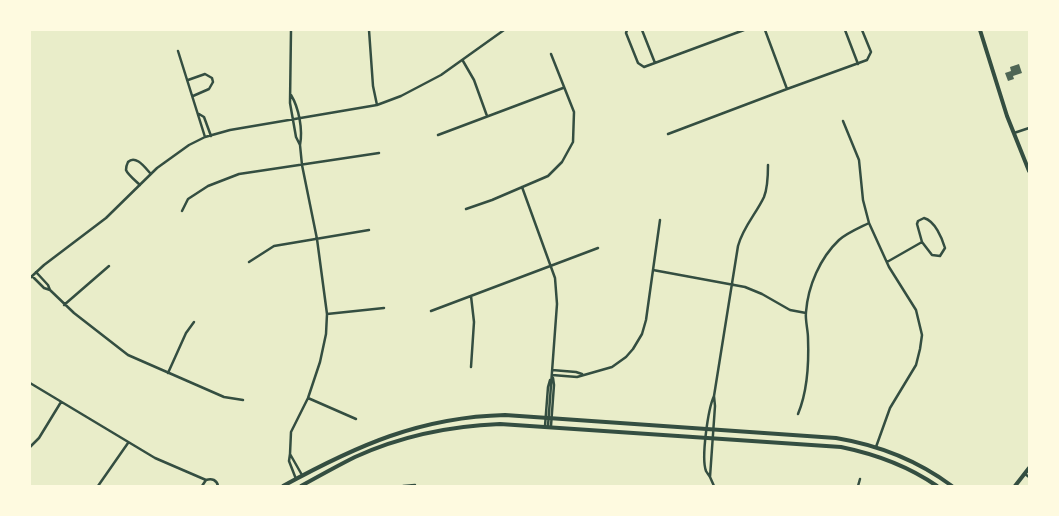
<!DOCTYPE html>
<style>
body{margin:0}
#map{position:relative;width:1059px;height:516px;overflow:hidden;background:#e9edc9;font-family:"PT Sans Narrow",sans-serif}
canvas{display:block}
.frame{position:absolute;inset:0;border:31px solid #fefae0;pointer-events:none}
</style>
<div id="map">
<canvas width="1059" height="516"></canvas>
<div class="frame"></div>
</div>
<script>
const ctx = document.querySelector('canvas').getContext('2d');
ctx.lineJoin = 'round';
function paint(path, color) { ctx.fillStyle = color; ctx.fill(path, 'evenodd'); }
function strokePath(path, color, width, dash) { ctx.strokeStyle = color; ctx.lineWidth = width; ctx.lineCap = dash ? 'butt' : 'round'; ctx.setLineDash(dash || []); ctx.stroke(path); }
paint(new Path2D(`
 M1019,64L1022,73L1013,76L1014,79L1008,81L1005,73L1011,71L1010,67Z`), '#4f6655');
strokePath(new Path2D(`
 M291,30L290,103L296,137L300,145C303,130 299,108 291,95
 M369,30L373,86L377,105
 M627,30L626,33L638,63L644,67L744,30
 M642,30L655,63
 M765,30L787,89
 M845,30L858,64
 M178,51L205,137
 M463,61L474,80L487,116
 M188,80L205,74L212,78L213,82L209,89L193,96
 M199,114L204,117L211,136
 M843,121L859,160L863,200L869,223L889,267L916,310L922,335L920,349L916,365L890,408L876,447
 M1014,133L1029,128
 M668,134L787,89L867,60L871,52L862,30
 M438,135L563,88
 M140,185C136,181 128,175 126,170C126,167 127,164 128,162C136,154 146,169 151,174
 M522,187L555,278L557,304L548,426
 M466,209L492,200L548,176L562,162L573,142L574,112L551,54
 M182,211L188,199L208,186L239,174L379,153
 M249,262L274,246L369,230
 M887,262L922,242L932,255L940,256L945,248C942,238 935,221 924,218L918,221L917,224L922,242
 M653,270L745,287L762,294L790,310L806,313
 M32,276L44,288L50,290L48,285L36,272
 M30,278L44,265L106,218L157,168L189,145L205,137L230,130L377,105L401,96L441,75L504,30
 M50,290L74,313L128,355L224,397L243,400
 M64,305L109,266
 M431,311L598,248
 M327,314L384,308
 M471,367L474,322L471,296
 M552,370L576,372L582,374
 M168,373L186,333L194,322
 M552,375L577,377L612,367L626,357L633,349L642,334L646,320L660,220
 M30,383L155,458L206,480
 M714,396L738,246C743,227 756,214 764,197C768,187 768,176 768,165
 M714,396L715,406L710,477C709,475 707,473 706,471C701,458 708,409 714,396Z
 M308,398L356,419
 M798,414C808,390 809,363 808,338C808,330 805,320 806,312C808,286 820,258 839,240C847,233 859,228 869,223
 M545,426L548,387L550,380
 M551,426L554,385L553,378
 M30,447L39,438L61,402
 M290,454L291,432L308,398L320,362L326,334L327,314L317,239L302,165L300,145
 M1025,474L1029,477
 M710,477L714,486
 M296,479L289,461L290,454L302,475
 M98,486L128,443
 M202,486L206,480C212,478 217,480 218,486
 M403,486L415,485
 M858,486L860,479`), '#344e41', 2.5);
strokePath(new Path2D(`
 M980,30L1007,116L1029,171
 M283,486C356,446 420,417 505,415L836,438C878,445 917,460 952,486
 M301,486C319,476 337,466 355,457C401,436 450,426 500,424L841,447C875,454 908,466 937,486
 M1015,486L1029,468`), '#344e41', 4);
</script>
